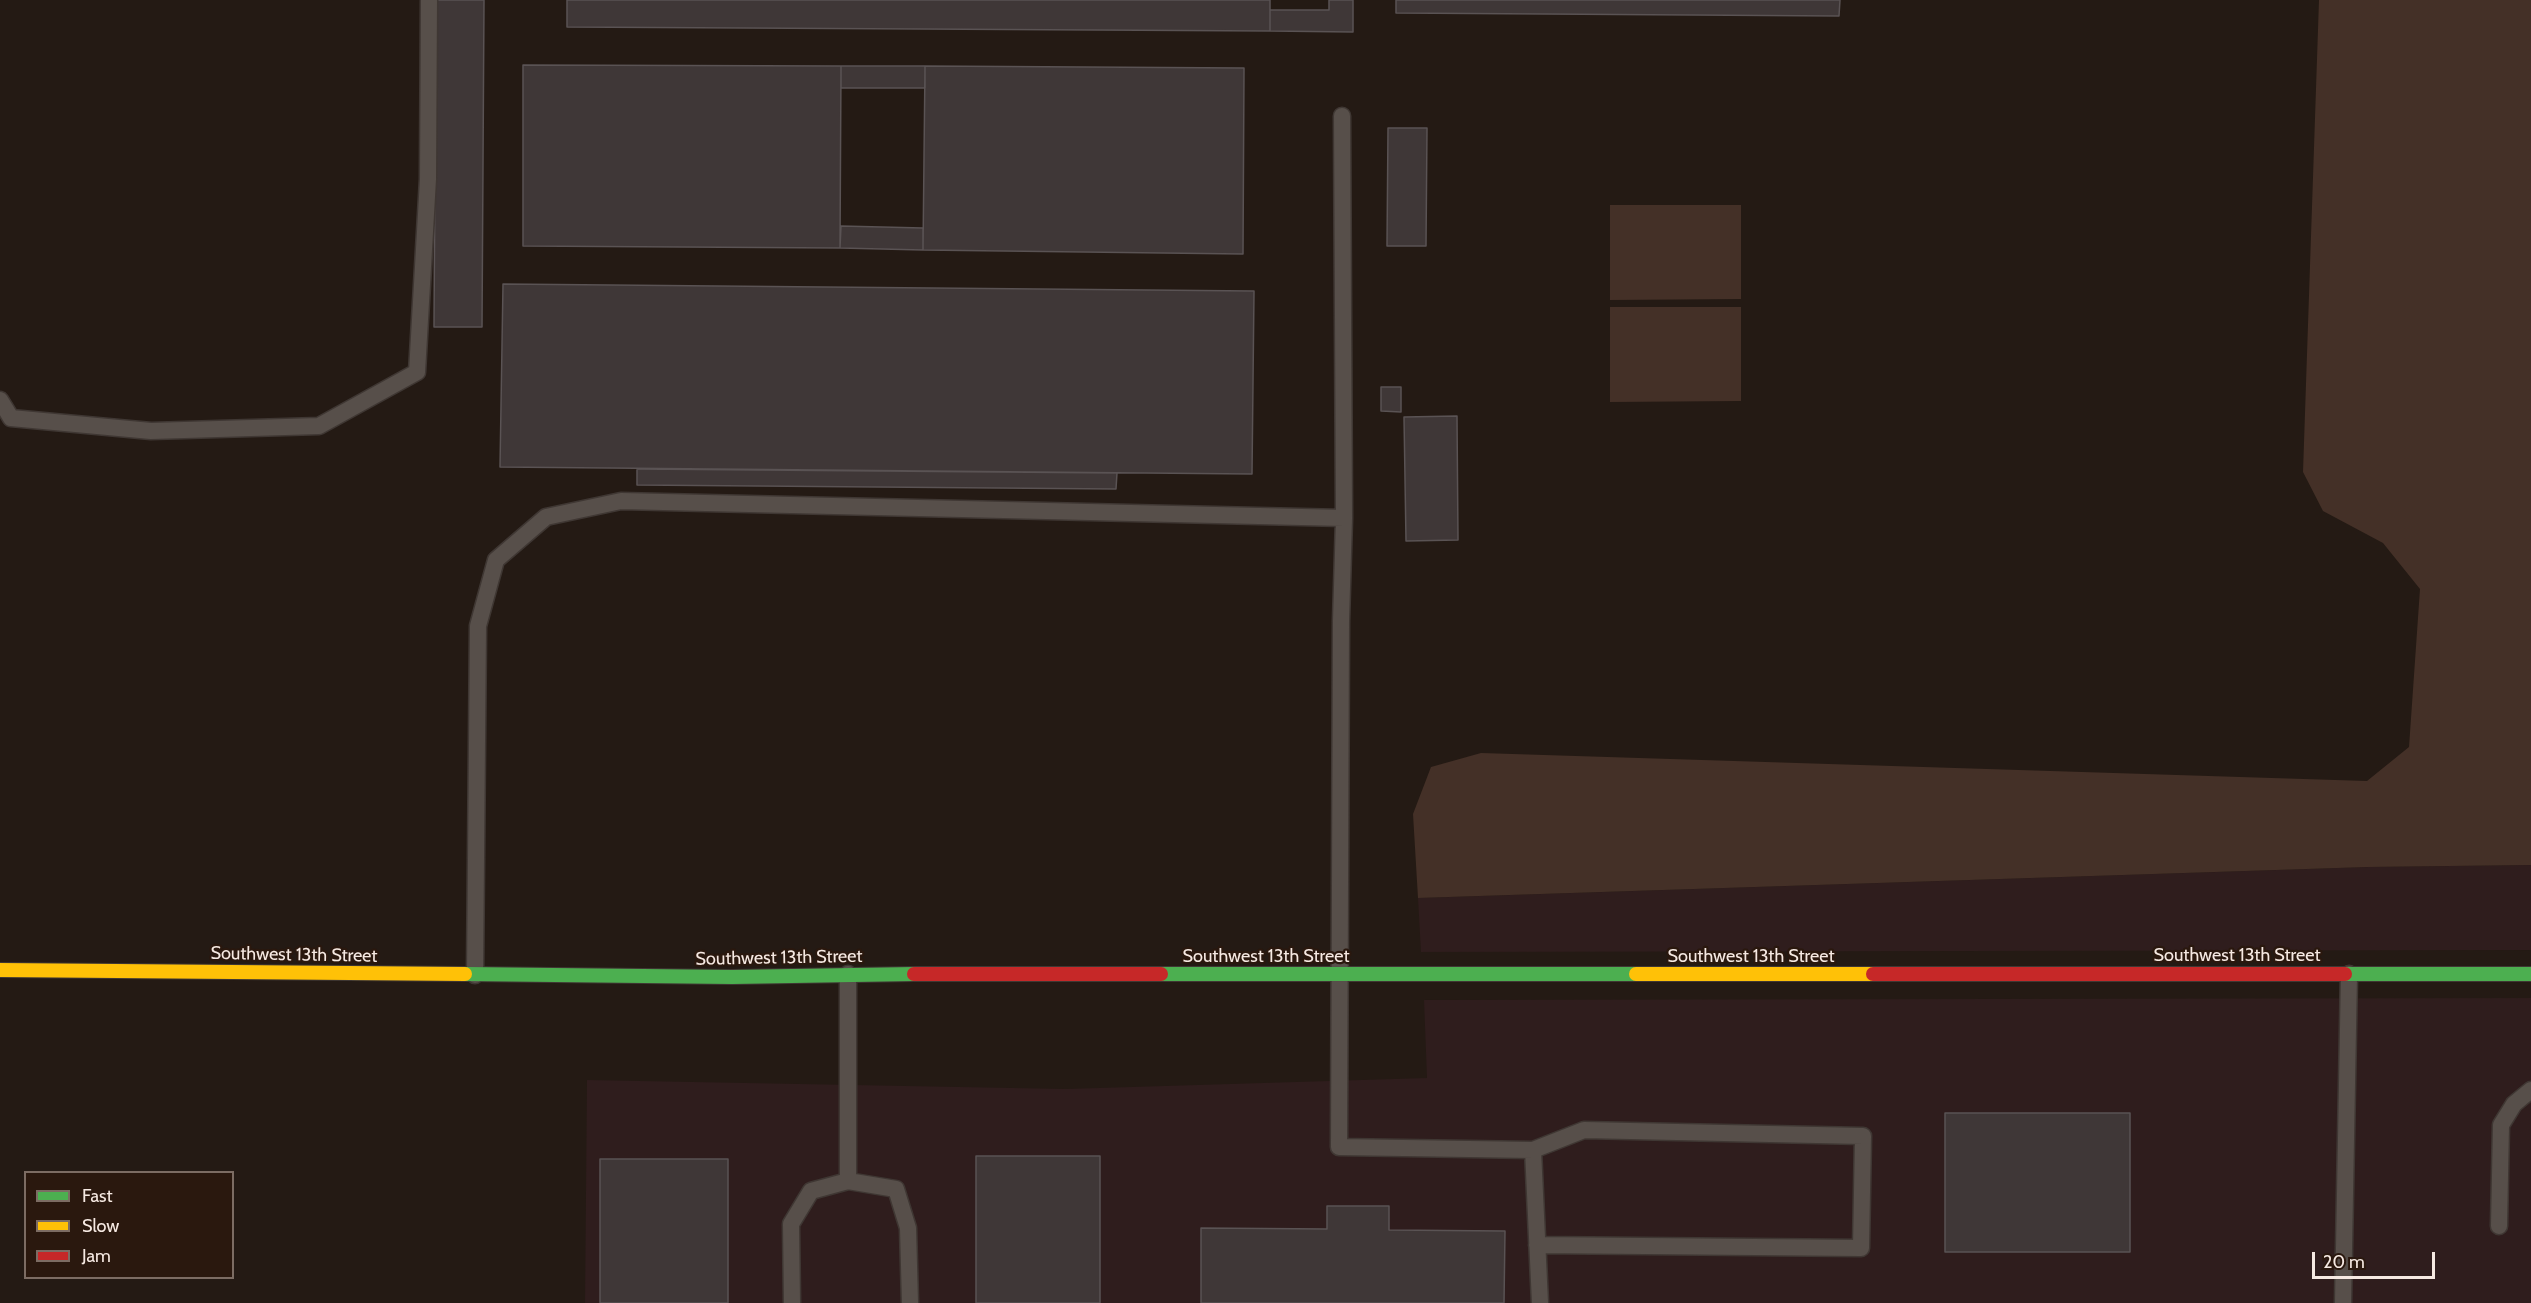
<!DOCTYPE html>
<style>
body{margin:0}
#map{position:relative;width:2531px;height:1303px;overflow:hidden;background:#241a14;font-family:Cabin,sans-serif}
canvas{display:block}
.legend{position:absolute;left:24px;top:1171px;width:210px;height:108px;box-sizing:border-box;background:#2a180e;border:2px solid #7c6c63;margin:0;padding:8px 10px;list-style:none;font-size:18px;color:#f6e9e2}
.legend li{display:flex;align-items:center;gap:12px;height:30px}
.legend b{width:30px;border:2px solid #7c6c63}
.scale{position:absolute;left:2312px;top:1252px;width:123px;height:27px;box-sizing:border-box;border:3px solid #f6e9e2;border-top:0;padding-left:8px;font-size:18px;line-height:21px;white-space:nowrap;color:#f6e9e2;-webkit-text-stroke:4px #2a180e;paint-order:stroke}
</style>
<div id="map">
<canvas width="2531" height="1303"></canvas>
<ul class="legend">
<li><b style="height:8px;background:#4caf50"></b>Fast</li>
<li><b style="height:8px;background:#ffc107"></b>Slow</li>
<li><b style="height:8px;background:#c62828"></b>Jam</li>
</ul>
<div class="scale">20 m</div>
</div>
<script>
const ctx = document.querySelector('canvas').getContext('2d');
ctx.lineJoin = 'round';
function paint(path, color) { ctx.fillStyle = color; ctx.fill(path, 'evenodd'); }
function strokePath(path, color, width, dash) { ctx.strokeStyle = color; ctx.lineWidth = width; ctx.lineCap = dash ? 'butt' : 'round'; ctx.setLineDash(dash || []); ctx.stroke(path); }
function write(font, color, halo, rows, align = 'center') {
  ctx.font = font + ' Cabin,sans-serif'; ctx.lineWidth = 4.5; ctx.setLineDash([]); ctx.textBaseline = 'middle'; ctx.strokeStyle = halo; ctx.fillStyle = color; for (const [text, x, y, turn = 0] of rows) {
    ctx.save(); ctx.translate(x, y); ctx.rotate((+turn || 0) * Math.PI / 180); ctx.textAlign = isNaN(turn) ? turn : align; if (halo) ctx.strokeText(text, 0, 0); ctx.fillText(text, 0, 0); ctx.restore();
  }
}
paint(new Path2D(`
 M2531,865V950L1421,952L1418,898L2368,867Z
 M2531,998V1303H585L587,1080L1066,1089L1427,1078L1424,1000Z`), '#2f1d1d');
paint(new Path2D(`
 M2319,0H2531V865L2368,867L1418,898L1413,814L1431,767L1481,753L2367,781L2409,747L2420,589L2383,543L2323,511L2303,472Z
 M1610,205H1741V299L1610,300Z
 M1610,307H1741V401L1610,402Z`), '#443027');
const building = new Path2D(`
 M436,0H484L482,327H434Z
 M567,0H1270V31L567,27Z
 M1329,0H1353V32L1270,31V10H1329Z
 M1396,0H1840L1839,16L1396,13Z
 M523,65L841,66L840,248L523,246Z
 M841,66H925V88H841Z
 M925,66L1244,68L1243,254L923,250Z
 M1388,128H1427L1426,246H1387Z
 M841,226L923,228V250L840,248Z
 M503,284L1254,291L1252,474L500,467Z
 M1381,387H1401V412L1381,411Z
 M1457,416L1458,540L1406,541L1404,417Z
 M637,469L1117,473L1116,489L637,485Z
 M1945,1113H2130V1252H1945Z
 M976,1156H1100V1303H976Z
 M600,1159H728V1303H600Z
 M1327,1206H1389V1230L1505,1231L1504,1303H1201V1228L1327,1229Z`);
paint(building, '#3f3737');
strokePath(building, '#5a5354', 1.5);
const lane = new Path2D(`
 M1342,116L1344,518L1341,621L1339,1147L1533,1150L1540,1303
 M0,400L11,418L151,431L319,426L417,372L428,179L429,0
 M848,974V1181
 M475,975L478,626L496,560L546,517L621,501L1344,518
 M1533,1150L1584,1130L1863,1136L1861,1248L1537,1245
 M2499,1226L2501,1125L2514,1104L2531,1090
 M792,1303L791,1224L811,1191L848,1181L896,1189L908,1228L910,1303
 M2343,1303L2349,974`);
const fast = new Path2D(`
 M465,974L732,977L914,974
 M1161,974H1636
 M2345,974H2531`);
const slow = new Path2D(`
 M0,970L465,974
 M1636,974H1873`);
const jam = new Path2D(`
 M914,974H1161
 M1873,974H2345`);
strokePath(lane, '#3f3733', 19);
strokePath(fast, '#3f3733', 16);
strokePath(slow, '#3f3733', 16);
strokePath(jam, '#3f3733', 16);
strokePath(lane, '#574f4a', 16);
strokePath(fast, '#4caf50', 14);
strokePath(slow, '#ffc107', 14);
strokePath(jam, '#c62828', 14);
write('18px', '#f6e9e2', '#2a180e', [
 ["Southwest 13th Street",294,955,1],
 ["Southwest 13th Street",2237,956],
 ["Southwest 13th Street",1266,957],
 ["Southwest 13th Street",1751,957],
 ["Southwest 13th Street",779,958,-1]
]);
</script>
